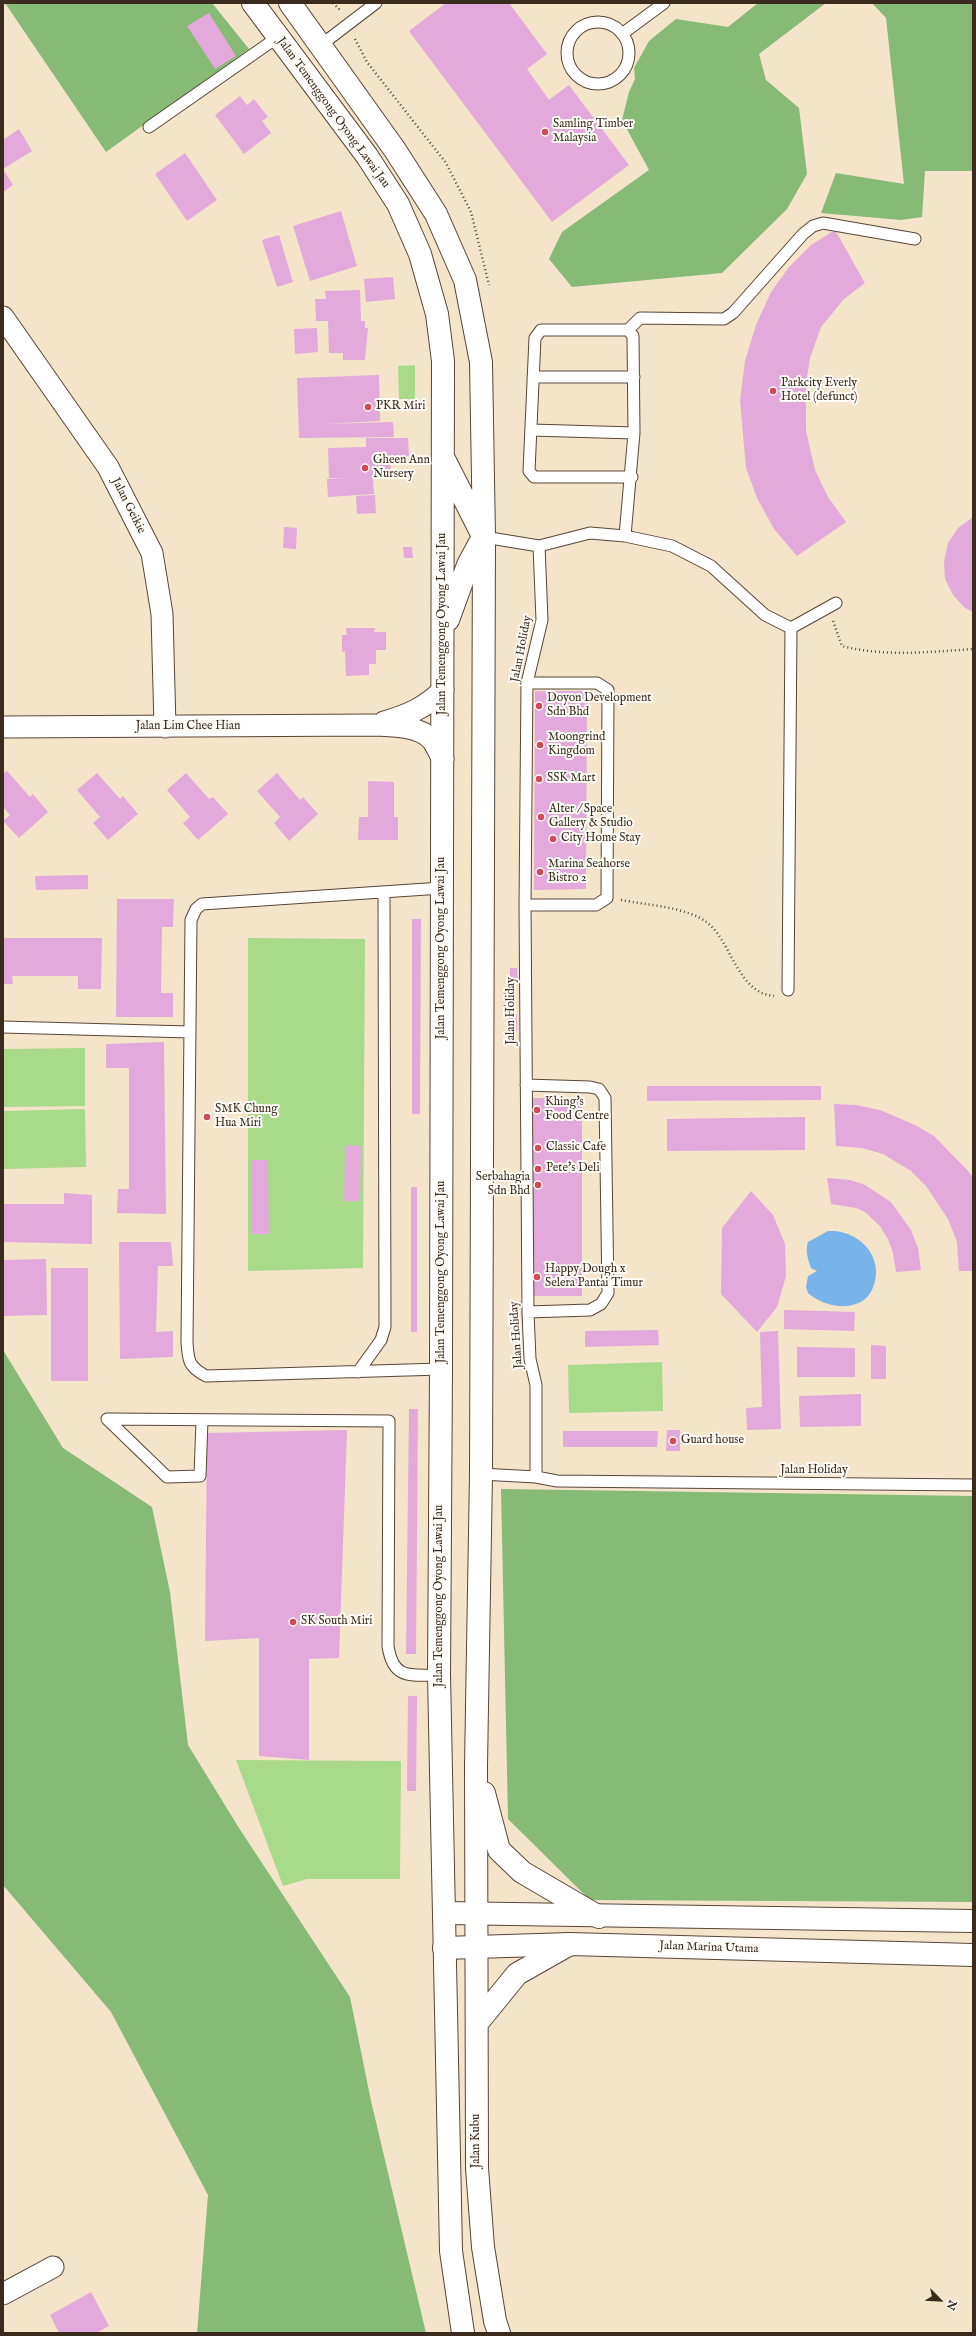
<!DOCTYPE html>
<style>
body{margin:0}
#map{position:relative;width:976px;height:2336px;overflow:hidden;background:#f4e4ca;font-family:"IM FELL English",serif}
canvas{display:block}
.frame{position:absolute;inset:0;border:4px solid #3b2a1e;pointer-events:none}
.north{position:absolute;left:920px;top:2280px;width:40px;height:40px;-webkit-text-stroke:3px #fdfcf7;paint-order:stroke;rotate:114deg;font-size:11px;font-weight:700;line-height:16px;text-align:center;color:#3b2a1e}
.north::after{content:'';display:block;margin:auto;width:14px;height:18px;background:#3b2a1e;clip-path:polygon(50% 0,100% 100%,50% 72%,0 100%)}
</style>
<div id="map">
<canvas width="976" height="2336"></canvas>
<div class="frame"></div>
<div class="north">N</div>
</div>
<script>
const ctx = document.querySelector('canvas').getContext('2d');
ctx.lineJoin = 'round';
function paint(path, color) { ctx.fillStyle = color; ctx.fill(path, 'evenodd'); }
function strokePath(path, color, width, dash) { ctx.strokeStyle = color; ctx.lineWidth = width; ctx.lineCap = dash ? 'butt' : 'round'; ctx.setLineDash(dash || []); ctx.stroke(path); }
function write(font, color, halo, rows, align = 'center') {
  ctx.font = font + ' "IM FELL English",serif'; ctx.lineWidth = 4; ctx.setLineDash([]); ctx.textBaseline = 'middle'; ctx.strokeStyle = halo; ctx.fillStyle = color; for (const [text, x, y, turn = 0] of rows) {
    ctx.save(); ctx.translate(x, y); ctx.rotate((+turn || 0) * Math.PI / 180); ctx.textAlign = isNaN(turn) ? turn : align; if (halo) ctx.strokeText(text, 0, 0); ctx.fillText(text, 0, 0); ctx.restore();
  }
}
paint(new Path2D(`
 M415,365V399H399L398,366Z
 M248,938L365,939L363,1268L248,1271Z
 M85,1048V1106L3,1107V1049Z
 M85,1109L86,1167L3,1169V1111Z
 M662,1362L663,1411L569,1413L568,1365Z
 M236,1760L401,1761L400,1879H307L283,1886Z`), '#a9da89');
paint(new Path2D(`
 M5,3H212L249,49L106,152Z
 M758,3H826L759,54L766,80L799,108L807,174L787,209L722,273L572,287L549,259L562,232L649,170L622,120L629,92L635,79L634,68L649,41L676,19L728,27Z
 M872,3H973V171H925L922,217L901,220L821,213L836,173L904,184L886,18Z
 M3,1350L63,1448L152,1507L170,1592L188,1745L239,1828L350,1997L371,2101L426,2333H197L208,2195L111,2012L3,1885Z
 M501,1489L973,1496V1902L590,1900L508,1819Z`), '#86ba75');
paint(new Path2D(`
 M828,1231C859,1229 887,1258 872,1290C860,1314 824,1308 808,1293L806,1287L808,1276L817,1271L811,1268C808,1259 805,1251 808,1242Z`), '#78b3e9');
paint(new Path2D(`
 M446,3H509L547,54L527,69L549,100L569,85L629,165L552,222L409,31Z
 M209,13L236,56L215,69L187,26Z
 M240,96L247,105L254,99L268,117L262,121L271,133L244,154L215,115Z
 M19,129L32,151L3,169L13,185L3,192V140Z
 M185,153L217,200L187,221L155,174Z
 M341,211L357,266L310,281L293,226Z
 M835,230L865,283L844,299L821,327L810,358L806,383V431L815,470L828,497L846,522L797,556L774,529L757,498L746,468L740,400L745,361L756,325L771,292L789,267L811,245Z
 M279,235L293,282L277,287L262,240Z
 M393,277L395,299L366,302L364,279Z
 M360,290L361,321H365V328H368L365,360H343V353H329L328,321H316L315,299H326L325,291Z
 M317,328L318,352L295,354L294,329Z
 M379,375L380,421L323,424L393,422L394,437L299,438L297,378Z
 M366,438H408L409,456L390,457L391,477L373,478L374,494L328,497L327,479L346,478H329L328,448L366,447Z
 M375,495L376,513L357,514L356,496Z
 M973,517V612L965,608L953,595L945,579L944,561L948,543L958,528Z
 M284,527L297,528L296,549L283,548Z
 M403,547H412L413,558H404Z
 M346,628H375L374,632H386V650H376V664H369V675L346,676L345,651L342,652V635H347Z
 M535,691H587L586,889L534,890Z
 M7,771L30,797L33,794L48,812L19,838L3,821L10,815L3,807V774Z
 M97,773L120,799L123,796L138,814L108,840L93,823L100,817L77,790Z
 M186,773L209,799L213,797L228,814L198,840L183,823L190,817L167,790Z
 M277,773L300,800L303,797L318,814L289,841L274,823L280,817L257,791Z
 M368,781L394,782V817H398V840H358L359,817H368Z
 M88,875V889L36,890L35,876Z
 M117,899H174L173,927H162L161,993H173V1017H116Z
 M412,919H421L420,1114H412Z
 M3,938H102L101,989H78V976H12L13,984H3Z
 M510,968H517L518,984L510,985Z
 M509,1014H517V1031H509Z
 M164,1042L166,1214L117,1213L118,1189H129V1068H106V1044Z
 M647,1086H821V1100L647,1101Z
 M533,1098H582V1296H533Z
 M834,1104L856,1105L880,1110L915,1125L934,1136L969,1172L973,1178V1271H959L957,1242L948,1219L926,1186L911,1171L883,1154L862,1148L836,1146Z
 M805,1117V1150L667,1151V1119Z
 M345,1145L361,1146L360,1201H344Z
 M251,1160H268L269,1234H252Z
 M827,1178L850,1180L865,1185L891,1202L911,1230L918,1248L921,1270L896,1272L893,1253L888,1239L880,1226L865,1212L856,1208L831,1204Z
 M411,1187H417V1332H411Z
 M751,1191L773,1215L785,1244L786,1276L777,1307L757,1332L721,1294L722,1228Z
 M64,1193L92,1195V1244L3,1242V1204H64Z
 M119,1242H171L173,1266H158L156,1332L173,1331V1357L120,1359Z
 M46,1259L47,1315L3,1316V1260Z
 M51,1268H88V1381H51Z
 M784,1310L855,1312L854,1331L784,1329Z
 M658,1330L659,1345L585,1347V1331Z
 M778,1331L781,1429L747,1430L746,1408L762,1407L760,1332Z
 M871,1345L886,1346V1379H871Z
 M797,1347L855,1348V1377H797Z
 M861,1394V1426L800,1427L799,1396Z
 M409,1409H418L416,1654H406Z
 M347,1430L339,1658L309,1659V1760L259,1756V1638L205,1641L207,1433Z
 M667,1430H680V1451H666Z
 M563,1431H658L657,1447H563Z
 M408,1696H417L416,1791H407Z
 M91,2292L109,2326L96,2333H59L50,2315Z`), '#e3a9db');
const service = new Path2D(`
 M567 53a31 31 0 1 1 62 0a31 31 0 1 1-62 0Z
 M622,34L664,3
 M321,45L376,3
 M149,127L278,37
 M533,377H634
 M531,430L634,433
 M632,477H534L529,471L535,338L541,330H628L640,318L724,319L733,313L803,234L813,226L823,223L915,239
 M625,536L634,433L633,336L628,330
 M484,537L539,546L590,533L625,536L672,546L711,566L765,615L791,628
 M791,628L836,603
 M525,905H596L607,898L608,690L597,683H527
 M788,990L791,628
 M3,1027L190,1032
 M526,1085L590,1087L599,1089L605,1098L608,1293L601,1304L590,1310L528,1312
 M441,1369L206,1376C189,1367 188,1361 187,1342L191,920L196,909L202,904L442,888
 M358,1372L381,1340L385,1327L384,893
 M107,1419L389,1421L388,1646C393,1680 410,1675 439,1675
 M107,1419L167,1477L200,1476L202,1420
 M481,1474L536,1477L557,1481L973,1485
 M536,1477V1385L530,1359L528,1312L525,905L527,683L542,620L539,546`);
const minor = new Path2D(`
 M3,317L108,467L152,553L162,614L165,727
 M384,722C408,715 425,708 443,690
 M3,727L374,725C391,726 419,725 432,740C436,745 439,753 443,759
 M3,2294L53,2267`);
const secondary = new Path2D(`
 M445,1913L973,1921
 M444,1948L570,1944L973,1955`);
const primary = new Path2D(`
 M253,3L367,156L398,204L420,254L437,314L443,361L441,1369L439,1675L451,2251L463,2333
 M290,3L395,150L436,214L465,280L481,362L484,537L481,1474L476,1765L477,2168L483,2247L495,2321L499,2333
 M445,461L481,532
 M448,620L468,565L482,539
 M484,1793L499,1850L522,1872L599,1917
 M478,2022L517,1974L570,1944`);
strokePath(service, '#574638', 13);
strokePath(minor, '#574638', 23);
strokePath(secondary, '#574638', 24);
strokePath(primary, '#574638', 24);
strokePath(new Path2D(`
 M333,3L341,11
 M355,39L367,62L446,163L471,212L489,285
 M833,621L842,646C885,657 929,652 973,649
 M621,900C647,905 689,907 709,924C732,944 738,993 774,996
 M505,1018V987`), '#574638', 2.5, [1, 3]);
strokePath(service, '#fff', 11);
strokePath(minor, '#fff', 21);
strokePath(secondary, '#fff', 22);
strokePath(primary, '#fff', 22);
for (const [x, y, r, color] of [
 [545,132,4,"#d1495b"],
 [773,391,4,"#d1495b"],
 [368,407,4,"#d1495b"],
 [365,468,4,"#d1495b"],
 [539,706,4,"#d1495b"],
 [540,745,4,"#d1495b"],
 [539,779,4,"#d1495b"],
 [541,817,4,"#d1495b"],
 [553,839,4,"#d1495b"],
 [540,872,4,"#d1495b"],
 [537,1110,4,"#d1495b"],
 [207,1117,4,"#d1495b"],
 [538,1148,4,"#d1495b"],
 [538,1169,4,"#d1495b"],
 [538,1185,4,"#d1495b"],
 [537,1277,4,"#d1495b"],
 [673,1441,4,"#d1495b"],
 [293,1622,4,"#d1495b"]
]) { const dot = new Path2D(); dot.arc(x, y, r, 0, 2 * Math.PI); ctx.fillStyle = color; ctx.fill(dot); strokePath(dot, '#fdfcf7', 1.5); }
write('12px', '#3b2a1e', '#fdfcf7', [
 ["Jalan Temenggong Oyong Lawai Jau",333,113,54],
 ["Jalan Geikie",128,506,63],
 ["Jalan Temenggong Oyong Lawai Jau",443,624,-90],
 ["Jalan Holiday",522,649,-79],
 ["Jalan Lim Chee Hian",188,727],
 ["Jalan Temenggong Oyong Lawai Jau",442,948,-90],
 ["Jalan Holiday",512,1011,-90],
 ["Jalan Temenggong Oyong Lawai Jau",442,1272,-90],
 ["Jalan Holiday",517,1335,-94],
 ["Jalan Holiday",814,1471],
 ["Jalan Temenggong Oyong Lawai Jau",440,1596,-90],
 ["Jalan Marina Utama",709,1948,2],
 ["Jalan Kubu",477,2141,-90]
]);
write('12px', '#3b2a1e', '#fdfcf7', [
 ["Samling Timber",553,125],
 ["Malaysia",553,139],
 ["Parkcity Everly",781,384],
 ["Hotel (defunct)",781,398],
 ["PKR Miri",376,407],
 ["Gheen Ann",373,461],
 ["Nursery",373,475],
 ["Doyon Development",547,699],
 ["Sdn Bhd",547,713],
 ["Moongrind",548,738],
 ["Kingdom",548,752],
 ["SSK Mart",547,779],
 ["Alter / Space",549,810],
 ["Gallery & Studio",549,824],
 ["City Home Stay",561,839],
 ["Marina Seahorse",548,865],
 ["Bistro 2",548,879],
 ["Khing's",545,1103],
 ["Food Centre",545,1117],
 ["SMK Chung",215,1110],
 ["Hua Miri",215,1124],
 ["Classic Cafe",546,1148],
 ["Pete's Deli",546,1169],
 ["Serbahagia",530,1178,"right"],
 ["Sdn Bhd",530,1192,"right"],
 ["Happy Dough x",545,1270],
 ["Selera Pantai Timur",545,1284],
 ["Guard house",681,1441],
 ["SK South Miri",301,1622]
], 'left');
</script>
